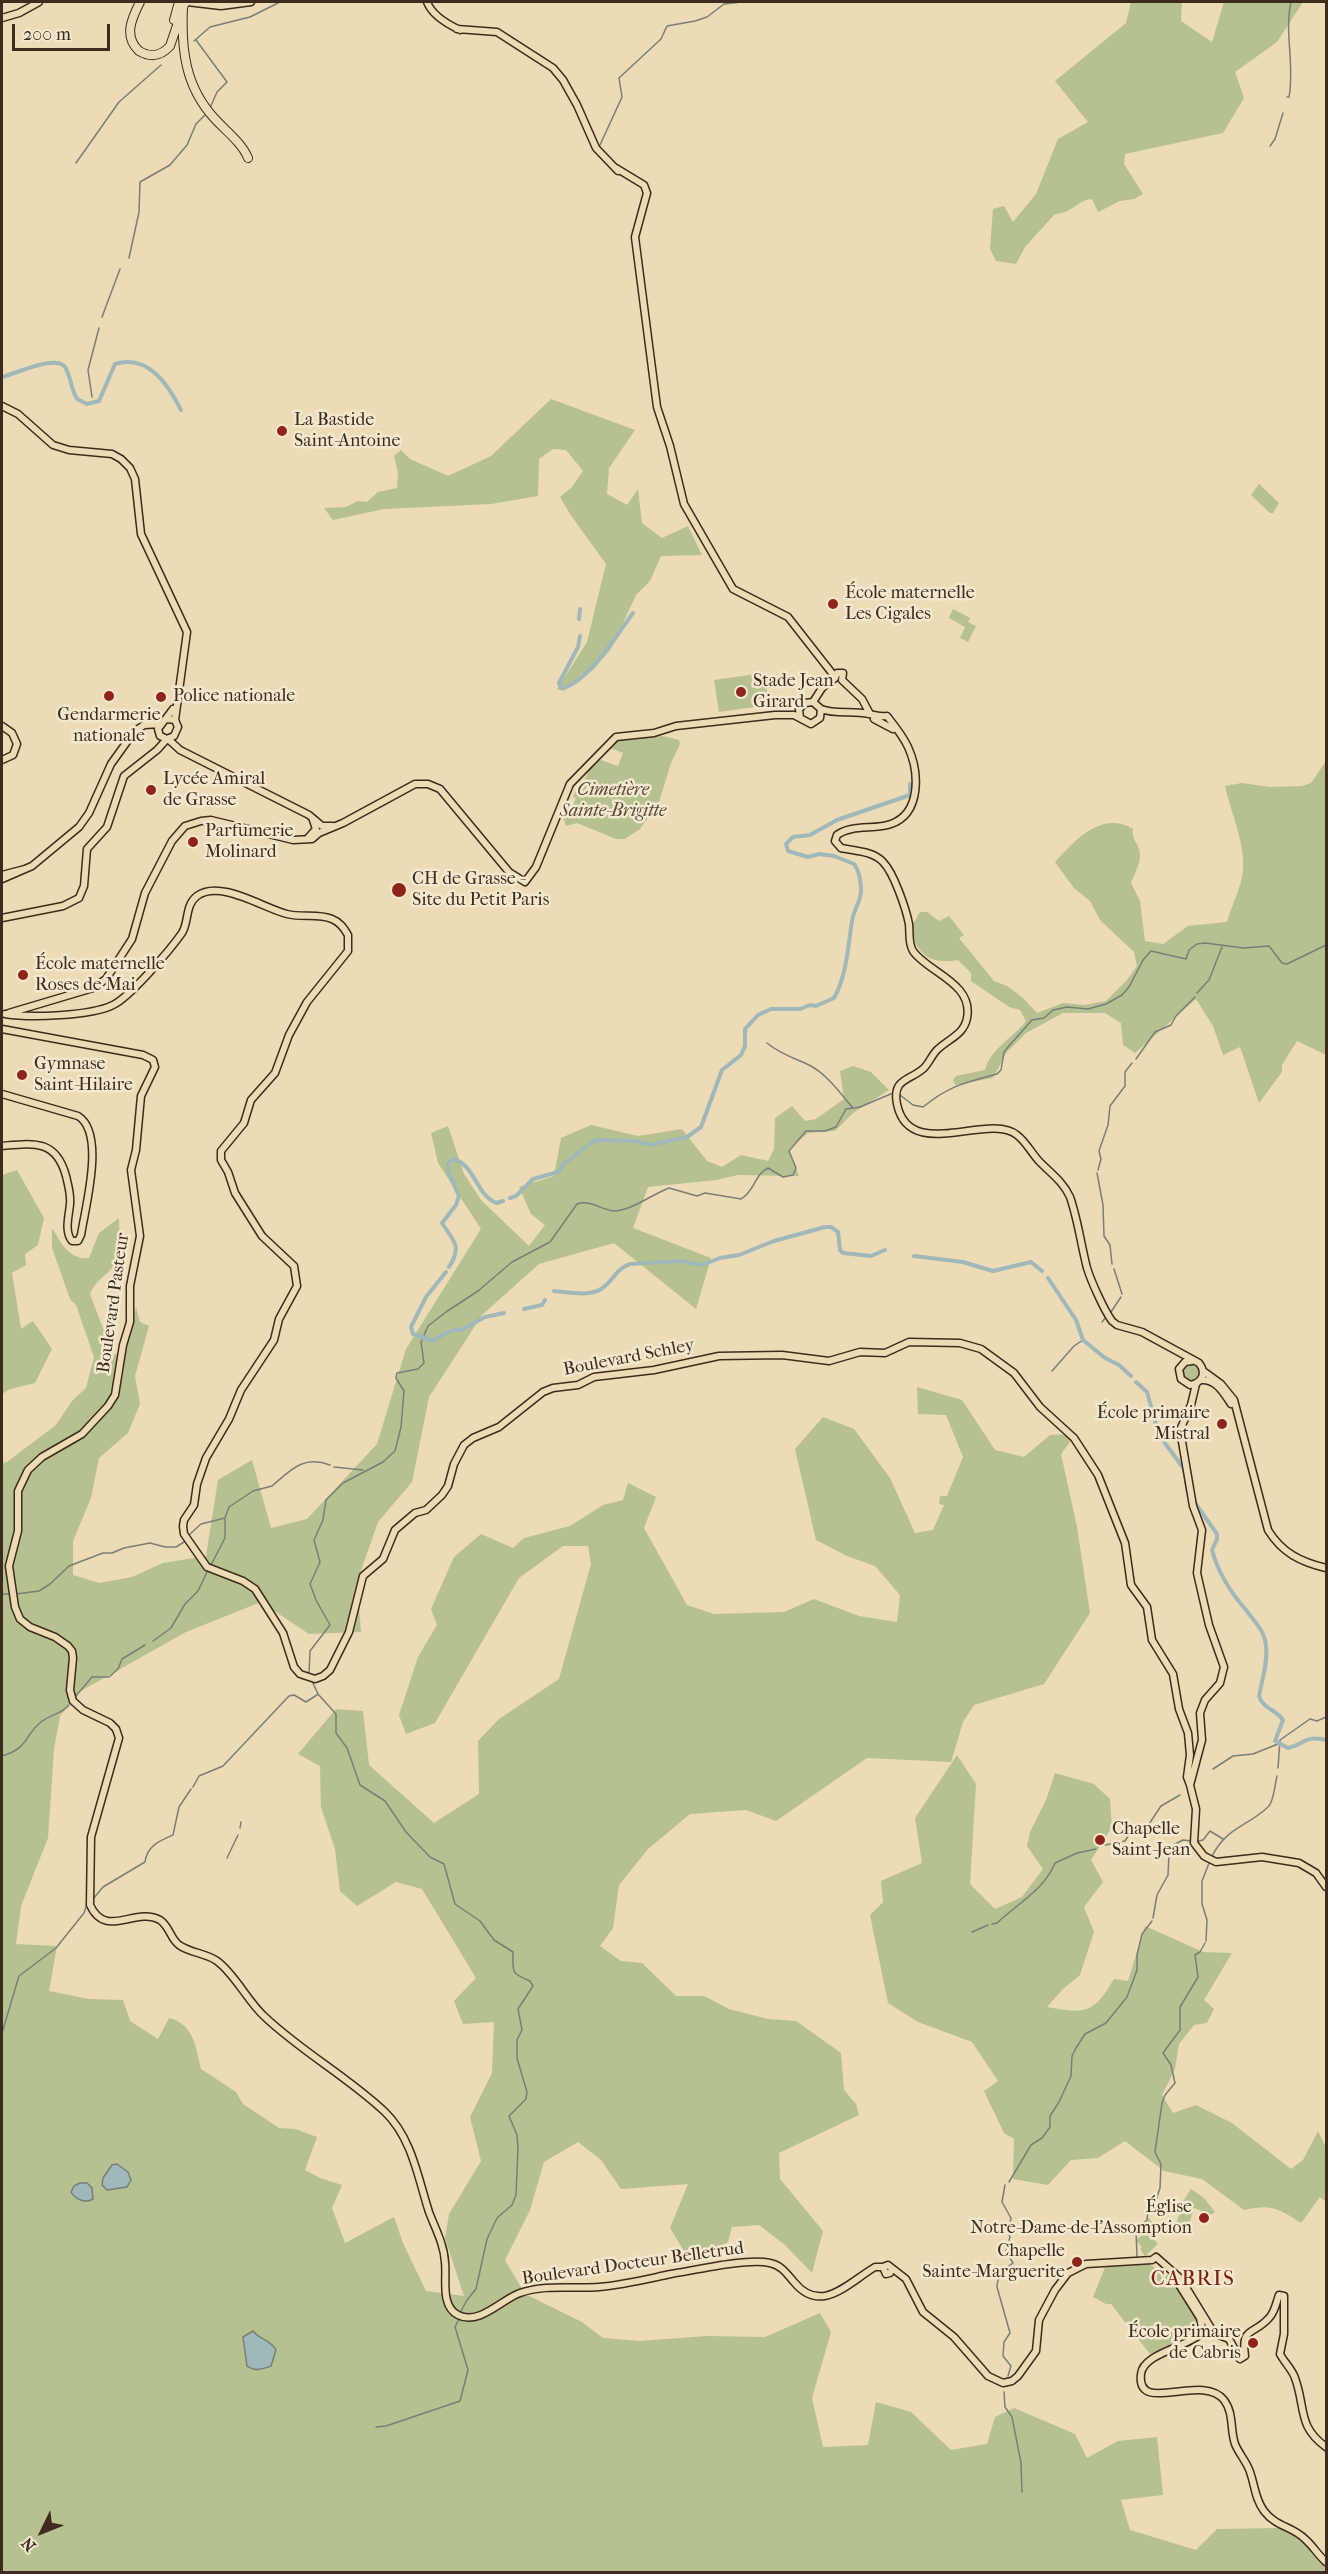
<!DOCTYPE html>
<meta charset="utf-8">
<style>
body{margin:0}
#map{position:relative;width:1328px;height:2574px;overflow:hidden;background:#ecdbb4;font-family:"IM FELL French Canon",serif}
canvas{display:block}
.frame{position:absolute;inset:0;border:3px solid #3e2a1f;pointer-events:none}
.north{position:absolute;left:12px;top:2502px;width:60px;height:60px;-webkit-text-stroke:4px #f3e8ce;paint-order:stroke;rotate:227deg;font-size:16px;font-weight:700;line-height:24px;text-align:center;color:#3e2a1f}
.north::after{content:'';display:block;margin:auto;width:21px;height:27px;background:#3e2a1f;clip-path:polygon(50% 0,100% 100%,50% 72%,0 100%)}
.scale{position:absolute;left:12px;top:24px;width:98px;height:27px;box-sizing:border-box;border:3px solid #3e2a1f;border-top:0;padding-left:8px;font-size:18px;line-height:21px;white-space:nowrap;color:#3e2a1f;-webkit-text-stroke:4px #f3e8ce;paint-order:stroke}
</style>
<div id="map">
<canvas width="1328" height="2574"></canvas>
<div class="frame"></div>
<div class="north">N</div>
<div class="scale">200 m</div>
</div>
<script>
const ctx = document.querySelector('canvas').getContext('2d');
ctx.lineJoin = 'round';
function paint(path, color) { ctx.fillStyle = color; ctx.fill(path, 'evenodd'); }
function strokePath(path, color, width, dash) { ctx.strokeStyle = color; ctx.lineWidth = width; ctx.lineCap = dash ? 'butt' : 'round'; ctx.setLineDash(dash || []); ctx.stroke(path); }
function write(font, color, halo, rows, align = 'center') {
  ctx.font = font + ' "IM FELL French Canon",serif'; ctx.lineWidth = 5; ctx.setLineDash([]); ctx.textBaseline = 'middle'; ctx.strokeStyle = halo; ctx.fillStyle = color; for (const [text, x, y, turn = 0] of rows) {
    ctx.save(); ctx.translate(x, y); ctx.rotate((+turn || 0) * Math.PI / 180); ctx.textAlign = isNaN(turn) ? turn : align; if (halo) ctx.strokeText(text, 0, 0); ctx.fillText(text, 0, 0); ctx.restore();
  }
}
paint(new Path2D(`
 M1131,2H1182L1181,21L1212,42L1224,2H1303L1277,42L1235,72L1244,98L1223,133L1125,154L1124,164L1143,194L1134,199L1120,201L1098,212L1092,199C1077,200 1073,213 1055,214L1025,247L1016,264L996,261L990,249L993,209L1004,206L1013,222L1036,194L1058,139L1088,122L1055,81L1126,23Z
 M551,399L635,430L609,468L607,494L627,505L638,489L642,523L662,538L688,526L702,555L661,556L650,581L636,595L611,649L594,669L564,691L557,689L587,642L606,564L570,514L560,497L572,487L583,471L566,450L553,449L539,459L538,496L491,504L384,509L333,520L324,508L346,507L358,501L367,502L378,492L397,488L398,473L394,456L401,450L410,459L448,476L491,456Z
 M1259,484L1279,503L1273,513H1270L1251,495Z
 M953,609L970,618L968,622L976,626L968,642L960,638L965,627L949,618Z
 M764,673L769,705L719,712L714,680Z
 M658,735L679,740L680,744L671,763L659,802L640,829L625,839H616L577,823L566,826L562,813L571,810L576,798L573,797L580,781L583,783L593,762H596L598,759L618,766L623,753L610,748C620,732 642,737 658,735Z
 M1326,761V1055L1297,1041L1282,1065V1072L1259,1103L1240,1047L1223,1055L1213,1026L1196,999L1135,1053L1123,1045L1121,1023L1105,1013H1063L1026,1033L1007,1052L993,1078L955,1085L953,1080L956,1076L985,1070C990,1049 1014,1037 1026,1021L1020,1010L1009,1007L971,981V973L958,960C931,965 916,955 911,928L920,912H927L939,921L949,916L964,935L959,938L994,981L1007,986L1023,998L1037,1013L1063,1003L1084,1005L1106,1001L1127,980L1137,966L1134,952L1100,920L1090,901L1074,888L1055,862C1075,840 1102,810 1133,829C1131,839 1139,844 1140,853C1141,863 1134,874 1131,883L1140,901L1145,941L1163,944L1188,926L1227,922C1231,907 1239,892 1242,877C1248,848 1231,814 1225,786L1242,783L1269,787L1302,786L1311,783Z
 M853,1066L871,1072L889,1090L853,1113L835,1131L808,1133L789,1149L799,1176L738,1175L716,1180L648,1187L633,1228L711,1258L696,1309L614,1243L539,1264L482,1315L429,1397L412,1482L378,1522L357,1582L361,1632L309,1634L261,1602L186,1632L81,1691L60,1716L54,1749L48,1838L21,1906L16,1944L57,1946L49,1991L89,1999L123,2000L130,2021L158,2039L169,2018C194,2024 196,2048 201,2069L236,2092L243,2104L279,2128L295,2129L317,2137L305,2170L320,2178L342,2185L332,2208L345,2243L394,2217L403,2243L426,2291L464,2296L445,2238L449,2214L481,2161L470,2117L492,2073L494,2022L463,2024L454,2001L476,1978L422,1889L396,1882L357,1906L340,1891L335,1849L321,1807L320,1766L298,1754L336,1709L363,1711L369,1765L434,1823L479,1794L478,1741L499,1719L559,1679L591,1564L588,1546H563L519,1578L435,1723L406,1734L399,1715L418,1657L437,1625L431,1609L454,1557L481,1534L513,1548L524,1538L570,1526L603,1505L623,1500L628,1483L656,1497L644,1528L687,1605L714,1614L784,1612L814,1599L859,1616L897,1622L900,1595L875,1566L847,1556L816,1540L795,1449L823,1417L854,1429L890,1478L915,1533L933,1530L944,1505L939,1504L940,1496H947L963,1457L946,1415L918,1414L917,1387L962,1400L995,1450L1024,1457L1050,1435L1076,1434L1061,1454L1077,1527L1090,1613L1044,1684L974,1705L963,1722L951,1762L867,1758L776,1821L746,1810L690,1814L648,1849L619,1885L613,1928L600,1946L621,1961L642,1963L676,1996H704L729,2009L768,2019L796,2021L841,2053L844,2090L856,2104L859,2115L779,2153L780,2179L823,2231L812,2273L785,2245L759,2225L732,2227L728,2242L692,2264L670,2228L688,2184L621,2189L601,2160L578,2142L544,2162L530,2210L505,2260L525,2294L582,2322L603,2338L639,2341L707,2336L765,2337L820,2313L831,2332L812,2398L823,2447L868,2445L876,2402L911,2412L951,2450L987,2444L995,2417L1014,2408L1075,2434L1087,2458L1118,2441L1157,2437L1163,2495L1121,2500L1130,2530L1196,2550L1217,2529L1279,2528L1301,2540L1326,2566V2572H2V1463L7,1462L56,1425L72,1401L86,1388L94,1357L76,1305L70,1299L52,1248V1228C61,1243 69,1260 89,1258L99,1233L119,1218C119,1233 122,1252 114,1265C107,1276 97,1278 90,1294L113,1355L125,1351L136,1307L140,1322L149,1326L135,1376L140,1404L128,1433L99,1458L91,1498L73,1541V1575L99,1583L132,1577L163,1563L206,1556L218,1480L252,1460L271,1528L307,1519L377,1444L406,1349L481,1229L438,1163L431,1133L448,1126L464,1174L481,1200L529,1246L545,1225L531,1214L519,1187L554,1176L561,1138L591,1125L638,1136L682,1129L707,1161L722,1167L741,1155L768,1161L774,1149L775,1118L792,1106L805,1121L816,1119L844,1099L840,1071Z
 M17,1170L44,1218L38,1245L25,1254L26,1265L12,1273L21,1329L33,1321L52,1349L35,1383L10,1389L2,1394V1175Z
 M1182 1373a9 9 0 1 1 18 0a9 9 0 1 1-18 0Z
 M957,1755L976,1784L970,1884L995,1909L1022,1897L1043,1869L1027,1846L1030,1832L1046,1800L1055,1773L1094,1784L1110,1799L1112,1827L1091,1860L1103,1882L1084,1907L1094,1932L1080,1975L1063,1989L1047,2007C1086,2014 1093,2014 1114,1979L1128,1981L1145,1926L1203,1952L1232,1953L1204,2000L1214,2009L1207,2023L1194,2025L1179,2044L1175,2069L1162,2095L1173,2113L1196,2105L1232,2123L1291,2169L1303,2160L1318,2131L1326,2148V2202L1320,2197L1301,2223C1277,2208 1272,2204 1244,2210L1202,2179L1164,2171L1125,2141L1098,2158L1071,2160L1048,2185L1013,2179L1014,2139L1004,2133L984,2091L998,2081L972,2042L918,2022L888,2003L870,1915L883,1902L881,1881L922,1863L915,1818Z
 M1191,2189L1204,2198L1215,2212L1210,2215V2220L1207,2213L1194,2208L1188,2227L1176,2224L1184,2200Z
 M1149,2218L1154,2225L1150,2229L1155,2235L1153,2238L1158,2244L1145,2256L1140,2249L1142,2247L1136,2240L1141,2236L1135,2230Z
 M1149,2264L1169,2276L1197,2319L1195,2333L1150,2354L1111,2304H1106L1093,2297L1106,2265Z`), '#b5c18f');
const water = new Path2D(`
 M117,2164L128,2172L131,2180L127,2187L107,2190L102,2185L103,2178L112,2165Z
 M80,2183H87L92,2188L93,2199C85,2204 75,2199 71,2192L74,2186Z
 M253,2331C260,2340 270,2339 276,2350L271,2366C262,2369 255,2372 247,2366L243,2337Z`);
paint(water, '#9fb8b9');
strokePath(water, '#787f7b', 1.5);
strokePath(new Path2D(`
 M196,40L227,82L217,92L210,108
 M194,41L210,27L250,17L280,2
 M1287,97H1289C1295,65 1284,33 1291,2
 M600,145L622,97L619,78L661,39L667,26L695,21L707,17L724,4L742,2
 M1270,146L1275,139L1283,113
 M76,163L119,102L161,65
 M129,258L139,212L140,182L170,165L187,145L196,124L206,114
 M102,317L120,269
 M92,397L88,370L99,328
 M1197,993L1209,980L1222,947
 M767,1043C780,1054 794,1058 809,1065C827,1074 840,1093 853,1108
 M1136,1059L1155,1032L1171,1025L1176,1016L1195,997
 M900,1095L913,1105L923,1107C950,1085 965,1083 997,1074L1001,1070L1004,1052L1008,1047L1032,1020L1044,1018L1053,1010L1067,1007L1088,1009L1106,1004L1122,995L1129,987L1143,960L1151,951L1186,959L1189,950L1197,944L1205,943L1244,948L1269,946L1282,963L1287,964L1326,945
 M1098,1170L1101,1159L1099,1151L1108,1125L1110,1106L1125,1086V1072L1132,1063
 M1097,1173L1103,1205L1104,1236L1110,1245L1112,1264
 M1114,1269L1122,1294
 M1111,1312L1121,1297
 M1102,1322L1106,1317
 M1052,1371L1074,1346L1083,1340
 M334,1467L363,1470
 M189,1535L201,1524L225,1518
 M211,1565L225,1538V1518L229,1507L253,1491L272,1486C291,1470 303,1455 330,1465
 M3,1594H11
 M16,1594L39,1591L50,1584L69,1566L103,1553H112L124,1548L150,1543L165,1547H176L184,1542
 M153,1641L171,1628L185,1604L198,1591L208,1570
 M309,1674L310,1651L330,1625L316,1600L310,1584L320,1562L314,1540L323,1520L326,1500L343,1483L383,1462L395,1451L401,1427L404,1391L396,1378L397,1373L418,1369L424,1363L421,1342L428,1326L446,1312L478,1291L512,1262L550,1242L577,1204C591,1199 602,1211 615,1211C632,1210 653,1194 669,1188L697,1196L705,1193L741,1199C755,1191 754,1175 768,1168L783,1177L793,1175L796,1168L789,1151L806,1131H825L836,1127L846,1109L860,1107L893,1093
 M312,1681L318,1694L336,1714V1733L347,1748L360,1785L385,1801L406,1832L430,1857L444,1864L455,1904L480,1921L494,1940L513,1952C513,1972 510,1973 530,1981L533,1986L518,2009L522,2030L517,2040V2058L527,2092L526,2099L509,2116L517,2135L518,2148L516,2195L512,2205L497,2218L487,2239L476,2289L467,2300L461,2311
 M75,1697L92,1677H109L118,1669L122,1659L145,1645
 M2,1756C29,1748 23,1737 41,1722C49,1715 62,1714 69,1705
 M1278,1768L1280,1740L1310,1719L1317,1721L1326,1717
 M1213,1769L1233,1756L1253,1754L1278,1744
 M193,1787L199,1776L223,1766L289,1696L294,1695L306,1702L317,1695
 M240,1828L241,1822
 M1195,1842L1203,1840L1210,1831L1223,1839
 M1105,1845L1125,1841L1130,1833L1149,1824L1161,1806L1180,1795
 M1212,1856C1228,1826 1247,1827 1268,1807C1274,1802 1275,1783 1277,1776
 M227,1858L238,1835
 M93,1899L103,1887L145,1862C147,1846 159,1841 173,1835L179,1807L191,1789
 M1153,1918L1157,1895L1168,1875L1169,1854L1175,1844L1183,1840L1192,1841
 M992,1924L997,1923C1018,1903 1044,1890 1055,1863L1077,1853L1096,1849
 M972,1932L988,1925
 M1206,1941L1207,1920L1202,1904V1881L1209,1863
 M2,2033L19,1976L56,1948L84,1913L87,1904
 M1009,2182L1031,2145L1042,2138L1050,2127V2116L1059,2102L1071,2076L1072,2056L1076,2048L1085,2034L1106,2023L1127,1997L1137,1970V1955L1142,1934L1152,1921
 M1005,2185L1002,2202L1011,2218L1008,2232L1010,2237L1006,2251L1013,2263C1004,2269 997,2276 997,2287L1010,2333L1004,2342L1003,2356L1011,2366L1008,2376
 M1137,2257L1136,2230L1147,2220L1148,2210L1155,2203L1160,2188L1161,2164L1155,2152L1162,2103L1165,2095L1175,2083L1171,2065L1163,2053L1180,2030V2007L1198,1977L1195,1955L1200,1952L1205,1943
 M1004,2392L1005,2407L1012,2417L1021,2463L1022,2492
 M376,2427L386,2426L460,2401L468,2370L455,2327L459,2319`), '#787f7b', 1.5);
strokePath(new Path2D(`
 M2,377C15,374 56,354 65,367C71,377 71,389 77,399L87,404L99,401L115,364C148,354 168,384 181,410
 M579,619L580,609
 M580,636L578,647L559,683L561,688C587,685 618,633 633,613
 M510,1198L516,1196L533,1179L558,1172L564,1164L595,1140L635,1141L651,1145L687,1137L701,1127L722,1070L741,1055L745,1046V1029L758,1015L771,1009H800L810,1005L816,1006L834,998C847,975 848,946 852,921C853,911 861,902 861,890C861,882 859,870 854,864L834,856L819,854L808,857L788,851L786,844L793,837L810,835L837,820L910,795V784
 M914,1256L963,1262L993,1271L1031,1262L1042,1271
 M449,1267C463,1245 453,1241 442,1223L456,1205L459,1196L448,1171V1163L453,1159C475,1164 477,1197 497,1203L503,1201
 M446,1272L426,1297L411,1327L413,1334L433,1341L442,1335L453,1330H461L485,1317L504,1313
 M1048,1278L1076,1320L1083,1340L1105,1358L1119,1365L1131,1376
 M554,1291C568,1292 588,1297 601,1289C613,1282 616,1268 630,1264L681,1261L702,1265L720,1258L739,1255L774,1241L825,1227H831L838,1232L840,1250L843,1253L871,1256L885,1250
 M524,1309L542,1305L545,1300
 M1136,1382L1147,1392L1159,1435L1184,1469L1188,1493
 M1193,1500L1217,1534V1539L1212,1550C1218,1572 1231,1593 1246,1610C1254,1621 1265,1631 1266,1646C1268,1662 1262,1680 1259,1696C1262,1708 1277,1710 1283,1720L1275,1741L1288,1748C1305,1744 1304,1735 1326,1740`), '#9fb8b9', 4);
const major = new Path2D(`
 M187,2L221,6L251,2
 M427,2C432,15 447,24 460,30
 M2,18L19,13L39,2
 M457,29L497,32L553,68L563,80L577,105L596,148L618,171
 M616,168L644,185L647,193L635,237L657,407L670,446L684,504L733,589L788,617L835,677
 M2,406L18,414L53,445L69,450L112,454L121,459L130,468L135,479L141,534L187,632L175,720
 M842,680L862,699L870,714
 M813,702L822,688L835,678L837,673H843L842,680
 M821,709C836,715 853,710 869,714C876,715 880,717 887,716C894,725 903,736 908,747C919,771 922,813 891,824C874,830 852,824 837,835L835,841L841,848C855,851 873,851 883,862C894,873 906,909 909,924C910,933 908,943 913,951C927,972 974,983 967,1018C964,1035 948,1039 937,1050C932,1055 929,1063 924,1068C910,1081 892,1078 897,1104C909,1163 988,1112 1017,1135C1026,1142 1031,1152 1038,1160C1049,1172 1063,1181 1070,1197C1078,1220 1081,1245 1087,1268C1091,1281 1104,1310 1112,1321L1117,1325L1142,1332L1199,1363C1207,1373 1202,1383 1190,1385L1181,1379L1179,1369L1185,1362L1192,1361
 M167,719L175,720L178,727L174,736L167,739L160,736L158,729L173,709
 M874,719L893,729
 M2,726L12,733L17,744L13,755L2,760
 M168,739L180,750L309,815L322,826H333
 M308,838L316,829L313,820
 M2,875L25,869
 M2,879L32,866L79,827L89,813L111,764L134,732L144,725L160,724
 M2,918L63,906L79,898L84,886L87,849L107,827L124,776L157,750L167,739
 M9,1013L93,988L106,979L132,939L145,893L172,841L185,826L201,821L211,820L293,840L312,839L319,833L343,823L415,784H428L440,789L509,872L525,882L536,867L570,784L616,737L654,733L676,726L775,715H794L811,724L820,718L821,709L813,702L805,703L799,709L800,718
 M5,1014C30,1018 91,1016 113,1005C130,997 170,950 182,933C189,922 185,905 197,896C220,879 263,908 287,914C302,918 318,913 332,919C340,922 344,928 348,935V951L307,1002L289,1035L275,1073L251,1100L244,1123L221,1151V1160L228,1172L235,1193L262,1236L294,1266L297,1286L279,1319L274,1340L241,1390L229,1419L206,1458L197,1484L194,1505L184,1520L183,1526L184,1534L207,1567L243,1581L255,1589L283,1633L294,1667L300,1674L315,1679L323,1676L330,1670L349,1632L363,1576L383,1559L395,1530L415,1513L426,1510L442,1495L448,1486L454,1464L464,1445L473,1438L499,1427L543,1392L553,1388L578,1385L594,1377L654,1370L719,1356L782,1355L829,1361L860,1352L885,1353L909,1342L960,1343L981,1349L1014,1373L1040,1407L1074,1438L1098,1475L1125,1543L1131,1585L1147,1607L1152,1640L1173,1674L1179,1709L1188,1733L1190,1755L1187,1777L1190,1785
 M2,1029L143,1055L153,1060L155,1067L141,1096L136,1150L131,1170L140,1236L130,1286V1322L123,1345L115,1395L108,1406L82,1434L42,1457L28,1470L18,1491V1531L9,1566L15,1607L20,1619L30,1627L55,1637L68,1646L72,1651L73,1658L70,1690L73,1701L83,1710L110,1723L116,1729L119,1738L91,1837L90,1905C106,1940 135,1906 160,1920C170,1927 170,1938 179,1945C190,1953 206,1953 217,1961C235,1974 248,2002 265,2017C302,2052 348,2077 385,2112C412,2138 418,2178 429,2212C435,2228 444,2244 445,2262C447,2278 440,2306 458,2315C479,2326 502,2299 520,2293C544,2284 574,2289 599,2287C623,2285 647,2279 671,2274C696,2270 747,2258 770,2263C781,2265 787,2274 794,2282C821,2315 848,2283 875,2267H883L888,2265L906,2279L923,2312L954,2337L988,2376L1003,2383L1012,2381L1018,2376L1036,2351L1039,2320L1055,2290L1068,2273L1086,2264L1152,2260L1156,2257L1181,2279L1214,2333
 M2,1094L78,1116C106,1133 85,1208 81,1235L78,1241H72C64,1231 69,1216 70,1204C71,1194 68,1185 66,1176C56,1139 33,1143 2,1146
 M1203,1371L1221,1384L1234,1400L1268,1530C1282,1553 1301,1562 1326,1568
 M1201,1380C1216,1379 1223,1392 1231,1404
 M1196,1384L1191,1405L1180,1430L1193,1506L1202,1530L1197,1573L1209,1625L1224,1667L1220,1683L1205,1700L1200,1713L1202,1740L1190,1785L1196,1809L1194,1843L1204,1856L1216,1862L1262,1857L1299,1863L1316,1873L1326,1887
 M883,2267L886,2274L890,2273L892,2269
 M1173,2275L1200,2318L1203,2332L1214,2333L1229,2339L1240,2359L1245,2356C1241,2326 1253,2336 1269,2318C1275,2312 1276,2303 1279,2295L1284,2296V2334L1280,2354C1284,2362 1292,2369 1295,2378C1306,2408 1297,2426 1326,2447
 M1203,2332C1189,2347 1143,2353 1141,2374C1136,2416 1202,2372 1224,2400C1234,2413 1230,2430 1235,2444C1239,2454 1247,2462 1250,2472C1255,2486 1255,2499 1264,2511C1276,2527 1292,2526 1305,2539C1313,2546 1318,2555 1326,2562`);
const highway = new Path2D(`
 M140,2C132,18 123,36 139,51C151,58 161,56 170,46L185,2
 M183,7C181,49 185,87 215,119C226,131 242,143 248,158
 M174,20L179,2`);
strokePath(major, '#3e2a1f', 9);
strokePath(highway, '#3e2a1f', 10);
strokePath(major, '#ecdbb4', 6);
strokePath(highway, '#ecdbb4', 8);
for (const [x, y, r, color] of [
 [282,431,6,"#8f2418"],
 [833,604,6,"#8f2418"],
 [741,692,6,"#8f2418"],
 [109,696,6,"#8f2418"],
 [161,697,6,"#8f2418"],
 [151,790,6,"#8f2418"],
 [193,842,6,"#8f2418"],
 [399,890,8,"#8f2418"],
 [23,975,6,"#8f2418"],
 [22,1075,6,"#8f2418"],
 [1222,1424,6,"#8f2418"],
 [1100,1840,6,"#8f2418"],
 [1204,2218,6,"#8f2418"],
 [1077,2262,6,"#8f2418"],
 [1253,2343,6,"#8f2418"]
]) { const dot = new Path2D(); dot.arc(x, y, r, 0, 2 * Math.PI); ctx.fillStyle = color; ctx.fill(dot); strokePath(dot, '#f3e8ce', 2); }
write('18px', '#3e2a1f', '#f3e8ce', [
 ["La Bastide",294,421],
 ["Saint-Antoine",294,442],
 ["École maternelle",845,594],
 ["Les Cigales",845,615],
 ["Stade Jean",753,682],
 ["Girard",753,703],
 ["Police nationale",173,697],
 ["Gendarmerie",109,716,"center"],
 ["nationale",109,737,"center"],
 ["Lycée Amiral",163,780],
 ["de Grasse",163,801],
 ["Parfumerie",205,832],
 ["Molinard",205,853],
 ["CH de Grasse -",412,880],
 ["Site du Petit Paris",412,901],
 ["École maternelle",35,965],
 ["Roses de Mai",35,986],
 ["Gymnase",34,1065],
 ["Saint-Hilaire",34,1086],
 ["École primaire",1210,1414,"right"],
 ["Mistral",1210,1435,"right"],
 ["Chapelle",1112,1830],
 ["Saint-Jean",1112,1851],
 ["Église",1192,2208,"right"],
 ["Notre-Dame-de-l'Assomption",1192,2229,"right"],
 ["Chapelle",1065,2252,"right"],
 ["Sainte-Marguerite",1065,2273,"right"],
 ["École primaire",1241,2333,"right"],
 ["de Cabris",1241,2354,"right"]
], 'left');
write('italic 18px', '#564835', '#f3e8ce', [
 ["Cimetière",613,791],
 ["Sainte-Brigitte",613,812]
]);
write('18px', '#3e2a1f', '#f3e8ce', [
 ["Boulevard Pasteur",114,1303,-82],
 ["Boulevard Schley",629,1358,-11],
 ["Boulevard Docteur Belletrud",633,2264,-8]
]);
ctx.letterSpacing = '1.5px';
write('21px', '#7a1f14', '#f3e8ce', [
 ["CABRIS",1193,2280]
]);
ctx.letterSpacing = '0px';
</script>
